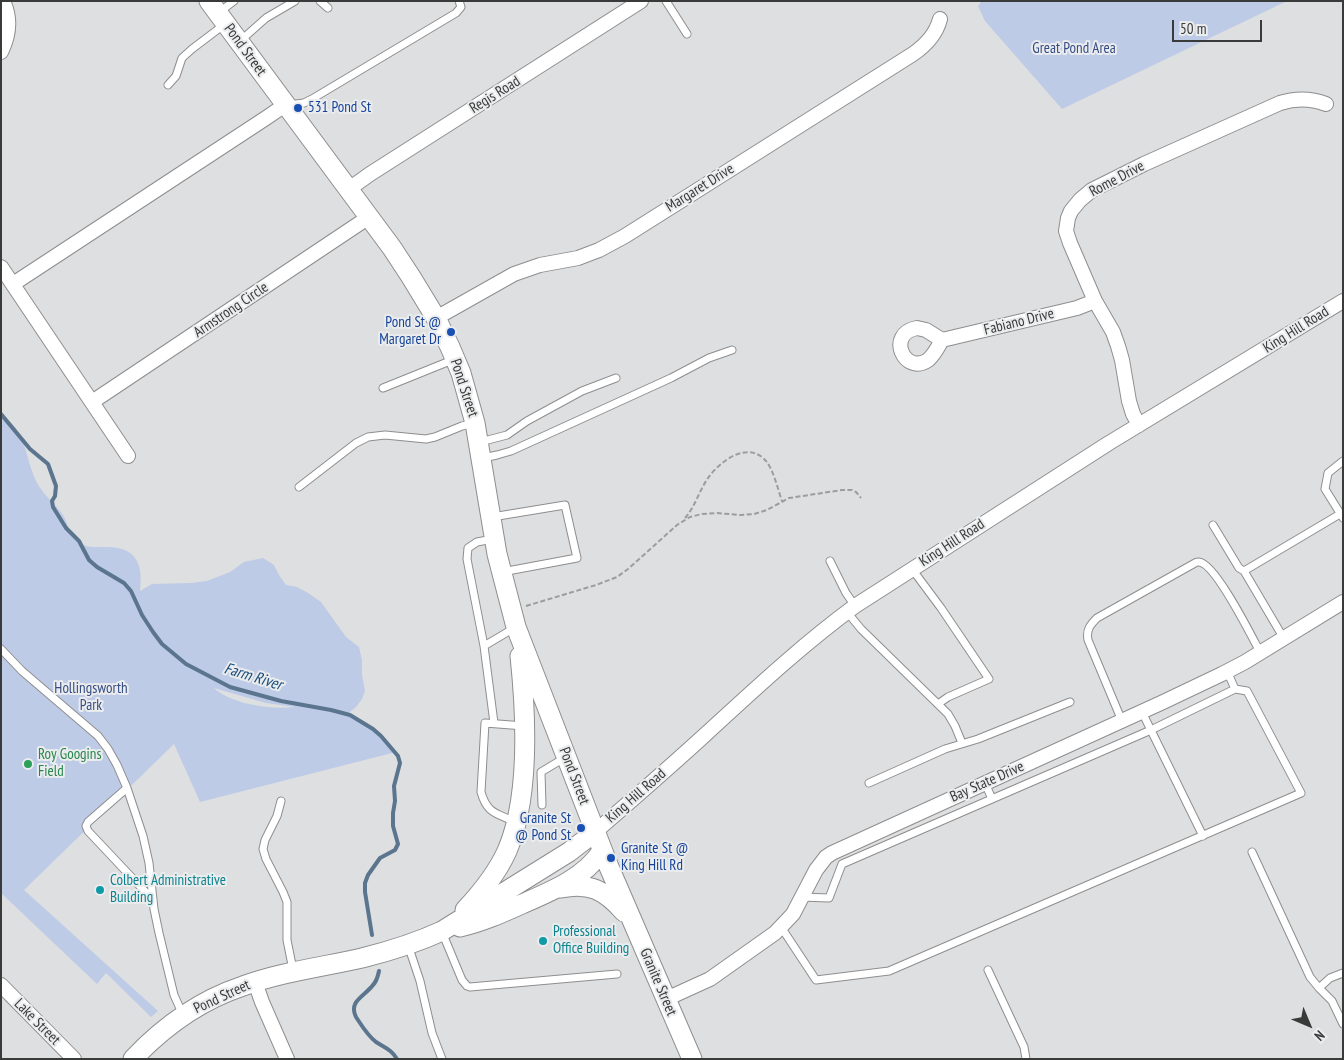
<!DOCTYPE html>
<style>
body{margin:0}
#map{position:relative;width:1344px;height:1060px;overflow:hidden;background:#dedfe0;font-family:"PT Sans Narrow",sans-serif}
canvas{display:block}
.frame{position:absolute;inset:0;border:2px solid #393a3a;pointer-events:none}
.north{position:absolute;left:1284px;top:1000px;width:50px;height:50px;-webkit-text-stroke:4px #ebeced;paint-order:stroke;rotate:135deg;font-size:14px;font-weight:700;line-height:20px;text-align:center;color:#393a3a}
.north::after{content:'';display:block;margin:auto;width:18px;height:22px;background:#393a3a;clip-path:polygon(50% 0,100% 100%,50% 72%,0 100%)}
.scale{position:absolute;left:1172px;top:20px;width:90px;height:22px;box-sizing:border-box;border:2px solid #393a3a;border-top:0;padding-left:6px;font-size:15px;line-height:18px;white-space:nowrap;color:#393a3a;-webkit-text-stroke:4px #ebeced;paint-order:stroke}
</style>
<div id="map">
<canvas width="1344" height="1060"></canvas>
<div class="frame"></div>
<div class="north">N</div>
<div class="scale">50 m</div>
</div>
<script>
const ctx = document.querySelector('canvas').getContext('2d');
ctx.lineJoin = 'round';
function paint(path, color) { ctx.fillStyle = color; ctx.fill(path, 'evenodd'); }
function strokePath(path, color, width, dash) { ctx.strokeStyle = color; ctx.lineWidth = width; ctx.lineCap = dash ? 'butt' : 'round'; ctx.setLineDash(dash || []); ctx.stroke(path); }
function write(font, color, halo, rows, align = 'center') {
  ctx.font = font + ' "PT Sans Narrow",sans-serif'; ctx.lineWidth = 4; ctx.setLineDash([]); ctx.textBaseline = 'middle'; ctx.strokeStyle = halo; ctx.fillStyle = color; for (const [text, x, y, turn = 0] of rows) {
    ctx.save(); ctx.translate(x, y); ctx.rotate((+turn || 0) * Math.PI / 180); ctx.textAlign = isNaN(turn) ? turn : align; if (halo) ctx.strokeText(text, 0, 0); ctx.fillText(text, 0, 0); ctx.restore();
  }
}
paint(new Path2D(`
 M982,1H1287L1062,109L985,21L978,6Z
 M1,414C7,419 13,424 17,430C27,446 28,465 36,481C42,493 52,501 60,511C67,519 68,530 75,538C84,549 93,547 106,547C137,547 143,564 140,591L152,584L191,583L207,581L230,572L244,562L263,558L274,565L279,575L286,585L297,587L308,593L321,602L346,637L359,647L362,660V675L365,691L362,699L356,707L347,714C365,723 385,735 396,752L200,802L174,744L24,890L158,1011L151,1017L106,973L97,984L1,893ZM214,688L266,703L295,707C271,710 231,704 214,688Z`), '#bdcbe7');
strokePath(new Path2D(`
 M1,414L30,449L48,464L56,486L55,496L52,501L53,507L66,528L79,541L89,560L97,567L124,583L131,591L142,615L153,632L162,644L186,664L230,687L281,701L331,710L350,715L373,729L381,736L398,756L400,763L394,786L395,801L393,813V826L398,844L395,850L380,858L368,875L365,883V892L372,935
 M379,971C378,976 377,981 373,985C365,996 348,1001 356,1017C362,1026 367,1035 376,1042C385,1048 391,1049 397,1059`), '#5b758e', 4);
const lane = new Path2D(`
 M320,1L328,8
 M666,1L687,34
 M218,13L234,1
 M239,42L266,18L295,1
 M168,85L176,76L182,58L192,49L225,24
 M288,105L304,103L312,99L456,13L461,7L459,1
 M383,388L455,359
 M480,442L507,435L527,421L582,391L616,378
 M483,458L497,455L511,451L671,378L709,358L732,350
 M1343,461L1328,473L1325,489L1343,518
 M299,487L356,443L368,437L385,435L426,439L435,437L462,426L474,423
 M492,517L565,505L577,558L502,572
 M1213,525L1239,568L1244,571
 M493,539L477,542L468,548L467,559L484,646L494,723
 M830,561L846,593L855,606
 M912,569L941,608L989,679L948,697L938,704
 M847,612L861,629L948,714L955,726L962,743
 M1283,637L1244,571L1340,514
 M484,646L516,627
 M1,649L22,671L98,736L108,749L117,765L127,788L143,836L149,863L154,909L159,933L174,995L183,1015
 M1142,712L1203,836
 M1122,721L1088,640C1086,630 1090,625 1097,618L1195,563C1196,562 1198,562 1199,562C1215,563 1252,637 1260,652
 M869,783L945,749L978,739L1070,702
 M985,783L992,799
 M127,788L88,822L86,826L88,831L153,900
 M281,801L277,816L265,840L263,849L266,859L283,892L287,902V940L293,970
 M542,805L541,772L566,757
 M515,822C497,813 487,814 481,792L485,723L524,726
 M1252,852L1310,977L1319,988L1332,1001L1343,1024
 M801,897L829,898L842,864L1151,730L1235,689
 M781,927L816,980L889,971L1301,793L1247,691L1235,689L1227,671
 M442,932L462,980L467,986L470,987L617,974
 M408,945L420,981L432,1033L442,1059
 M988,970L1024,1047L1026,1059
 M1319,988L1330,978L1343,973`);
const street = new Path2D(`
 M1,52C9,36 11,18 3,1
 M349,189L370,174L641,1
 M1,267L128,456
 M13,284L266,118L285,105
 M436,318L514,274L540,265L578,258L599,250L625,236L913,54C926,45 936,35 940,19
 M917,328L926,330L942,340C938,347 934,355 928,360C905,376 885,334 917,328Z
 M942,340L1077,308L1095,301
 M92,402L369,217
 M1139,425L1133,414L1129,401L1122,360L1118,346L1113,332L1095,301L1070,243L1066,231L1068,218L1071,211L1080,200L1092,190L1144,164L1280,103C1296,98 1310,98 1326,104
 M595,832C633,799 670,767 707,733C755,689 802,645 855,606L1109,443L1343,301
 M255,982L262,1002L287,1059
 M1,985L74,1059
 M666,999L710,979L775,933L793,914L816,870L826,857L832,853L1161,703L1222,674L1245,662L1343,602`);
const secondary = new Path2D(`
 M209,1L392,248L411,277L436,318L450,347L461,373L475,423L497,554L516,627L609,867L692,1059
 M561,888C589,882 605,890 624,912
 M465,910C481,893 497,873 507,851C530,798 526,713 520,656
 M460,927C482,922 502,913 522,904C552,891 584,878 602,851
 M133,1059C164,1026 201,1000 243,986C282,972 322,967 362,958C390,951 416,943 442,931L569,852L595,832`);
strokePath(lane, '#8e8e8f', 9);
strokePath(street, '#8e8e8f', 16);
strokePath(secondary, '#8e8e8f', 21);
strokePath(new Path2D(`
 M685,518C695,507 699,491 708,478C720,461 748,440 766,461C774,471 778,490 782,501
 M526,606L596,585L617,577L628,569L677,525L690,517L702,514L717,513L740,515L754,514L767,510L789,498L842,490H852L856,492L861,498`), '#9c9d9d', 2, [5, 2.5]);
strokePath(lane, '#fff', 7);
strokePath(street, '#fff', 14);
strokePath(secondary, '#fff', 19);
for (const [x, y, r, color] of [
 [298,108,5,"#1a4fb4"],
 [451,332,5,"#1a4fb4"],
 [28,764,5,"#2e9e5b"],
 [581,828,5,"#1a4fb4"],
 [611,858,5,"#1a4fb4"],
 [100,890,5,"#0f9aa8"],
 [543,941,5,"#0f9aa8"]
]) { const dot = new Path2D(); dot.arc(x, y, r, 0, 2 * Math.PI); ctx.fillStyle = color; ctx.fill(dot); strokePath(dot, '#ebeced', 2); }
write('15px', '#354c84', '#ebeced', [
 ["Great Pond Area",1074,49],
 ["Hollingsworth",91,689],
 ["Park",91,706]
]);
write('15px', '#393a3a', '#ebeced', [
 ["Pond Street",245,50,54],
 ["Regis Road",495,95,-32],
 ["Rome Drive",1117,179,-28],
 ["Margaret Drive",700,188,-32],
 ["Armstrong Circle",231,310,-34],
 ["Fabiano Drive",1019,322,-14],
 ["King Hill Road",1296,330,-32],
 ["Pond Street",464,388,72],
 ["King Hill Road",952,543,-33],
 ["Pond Street",574,776,69],
 ["Bay State Drive",987,782,-24],
 ["King Hill Road",636,796,-41],
 ["Granite Street",658,982,67],
 ["Pond Street",222,997,-25],
 ["Lake Street",37,1022,45]
]);
write('15px', '#164399', '#ebeced', [
 ["531 Pond St",308,108],
 ["Pond St @",441,323,"right"],
 ["Margaret Dr",441,340,"right"],
 ["Granite St",571,819,"right"],
 ["@ Pond St",571,836,"right"],
 ["Granite St @",621,849],
 ["King Hill Rd",621,866]
], 'left');
write('15px', '#27864d', '#ebeced', [
 ["Roy Googins",38,755],
 ["Field",38,772]
], 'left');
write('15px', '#0d838f', '#ebeced', [
 ["Colbert Administrative",110,881],
 ["Building",110,898],
 ["Professional",553,932],
 ["Office Building",553,949]
], 'left');
write('italic 16px', '#194e7e', '#ebeced', [
 ["Farm River",253,677,17]
]);
</script>
